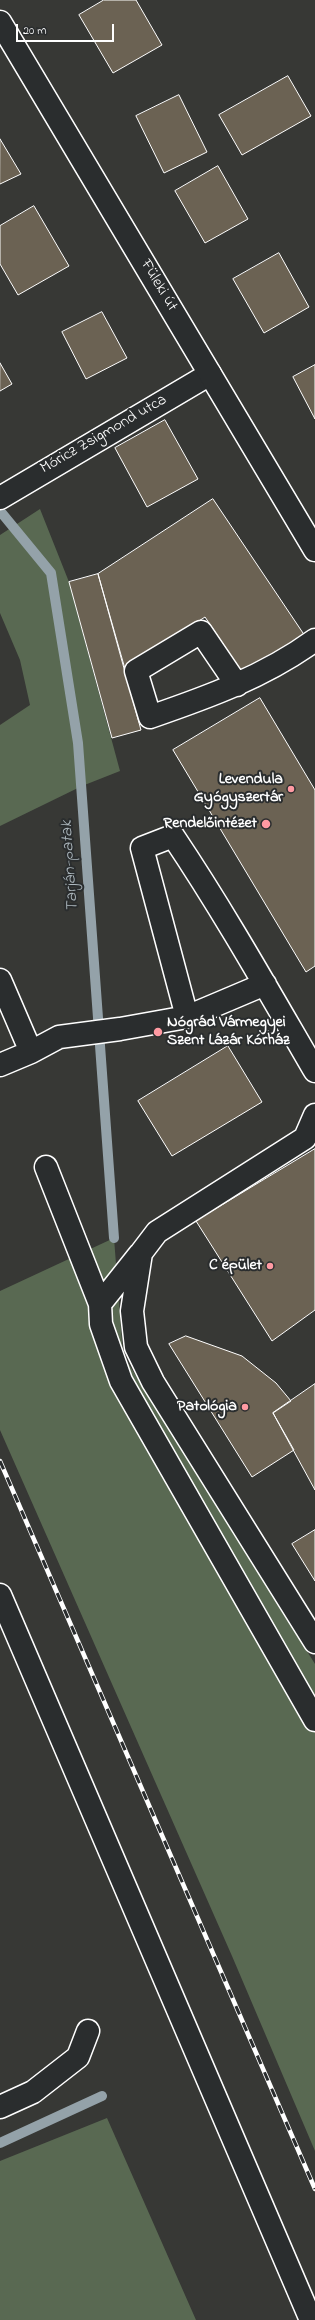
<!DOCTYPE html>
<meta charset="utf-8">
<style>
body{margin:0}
#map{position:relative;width:315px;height:2320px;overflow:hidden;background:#373835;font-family:"Indie Flower",sans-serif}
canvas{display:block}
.scale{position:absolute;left:16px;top:24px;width:98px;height:18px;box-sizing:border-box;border:2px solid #fff;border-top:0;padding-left:5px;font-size:12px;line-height:14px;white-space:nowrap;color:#fff;-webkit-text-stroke:3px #2a2d2e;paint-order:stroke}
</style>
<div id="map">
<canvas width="315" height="2320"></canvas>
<div class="scale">20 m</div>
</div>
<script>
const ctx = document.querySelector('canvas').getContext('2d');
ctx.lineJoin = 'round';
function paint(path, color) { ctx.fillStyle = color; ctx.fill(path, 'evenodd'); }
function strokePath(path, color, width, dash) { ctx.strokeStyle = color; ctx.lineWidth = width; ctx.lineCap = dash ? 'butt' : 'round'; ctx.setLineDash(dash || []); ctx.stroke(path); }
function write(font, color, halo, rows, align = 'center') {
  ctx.font = font + ' "Indie Flower",sans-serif'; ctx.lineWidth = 4; ctx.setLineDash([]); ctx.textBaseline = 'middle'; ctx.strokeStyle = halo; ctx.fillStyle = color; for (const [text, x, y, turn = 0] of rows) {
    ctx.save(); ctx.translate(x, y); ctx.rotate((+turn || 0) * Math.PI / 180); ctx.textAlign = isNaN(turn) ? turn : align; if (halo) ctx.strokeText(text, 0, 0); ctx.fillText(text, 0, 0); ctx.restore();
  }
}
paint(new Path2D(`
 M40,509L69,582L120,771L82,786L0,826V725L30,705L20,660L0,613V535Z
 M114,1238L123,1355L315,1664V2151L232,1956L0,1430V1291Z
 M107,2118L196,2320H0V2161Z`), '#596952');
strokePath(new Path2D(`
 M0,511L51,573L78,743L114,1238
 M0,2143L102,2096`), '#94a2a9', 10);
const building = new Path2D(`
 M104,0H136L162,45L113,73L79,15Z
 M288,76L311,116L242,155L219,115Z
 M179,95L207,152L164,173L136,116Z
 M0,139L21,174L0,184Z
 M218,166L248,219L205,243L175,191Z
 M34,206L69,266L18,295L0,264V226Z
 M279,253L309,307L264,333L233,279Z
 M102,312L127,358L86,379L62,332Z
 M0,363L12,384L0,391Z
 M315,365V419L293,377Z
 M165,420L198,479L147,507L115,448Z
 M213,499L305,636L244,675L205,617L125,669L98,574Z
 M98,574L141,730L112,738L69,582Z
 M260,698L315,790V966L306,972L173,750Z
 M228,1046L262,1102L172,1156L138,1101Z
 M315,1149V1310L272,1341L196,1221Z
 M186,1336L242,1356L276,1383L291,1401L273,1413L294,1450L252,1477L169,1344Z
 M315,1384V1490L273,1413Z
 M315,1530V1581L292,1544Z`);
paint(building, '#6b6253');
strokePath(building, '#fff', 1);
const minor = new Path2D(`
 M0,498L210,374
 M237,685L201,632L136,671L150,717C208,697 264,677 315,640
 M0,980L31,1052L59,1037L120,1029L187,1017
 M265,984L187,1017L142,848L173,836C224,912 269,992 315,1071
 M0,1065L31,1052
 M315,1115L305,1138L157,1232L141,1253L132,1311L136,1347L153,1382L315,1642
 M46,1167L100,1304
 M139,1255L100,1304L101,1324L121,1381L315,1720
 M0,2107L33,2092L78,2057L88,2031`);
const major = new Path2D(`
 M0,22L315,550
 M0,1595L311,2320`);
strokePath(minor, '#fff', 25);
strokePath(major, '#fff', 25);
strokePath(minor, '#2a2d2e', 22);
strokePath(major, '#2a2d2e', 22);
const rail = new Path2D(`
 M0,1461L315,2189`);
strokePath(rail, '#fff', 4.5);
strokePath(rail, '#2a2d2e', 3, [9]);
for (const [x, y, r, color] of [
 [291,789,4,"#ff9aa2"],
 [266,824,5,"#ff9aa2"],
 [158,1032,5,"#ff9aa2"],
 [270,1266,4,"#ff9aa2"],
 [245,1407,4,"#ff9aa2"]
]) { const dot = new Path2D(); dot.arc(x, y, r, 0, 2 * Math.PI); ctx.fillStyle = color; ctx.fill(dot); strokePath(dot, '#2a2d2e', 1.5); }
write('16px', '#fff', '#2a2d2e', [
 ["Füleki út",158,286,59],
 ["Móricz Zsigmond utca",104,435,-30]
]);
write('bold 16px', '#fff', '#2a2d2e', [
 ["Levendula",283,780],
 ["Gyógyszertár",283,798],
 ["Rendelőintézet",257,824],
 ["Nógrád Vármegyei",167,1023,"left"],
 ["Szent Lázár Kórház",167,1041,"left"],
 ["C épület",262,1266],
 ["Patológia",237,1407]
], 'right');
write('italic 17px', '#aeb9bf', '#2a2d2e', [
 ["Tarján-patak",71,866,-94]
]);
</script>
